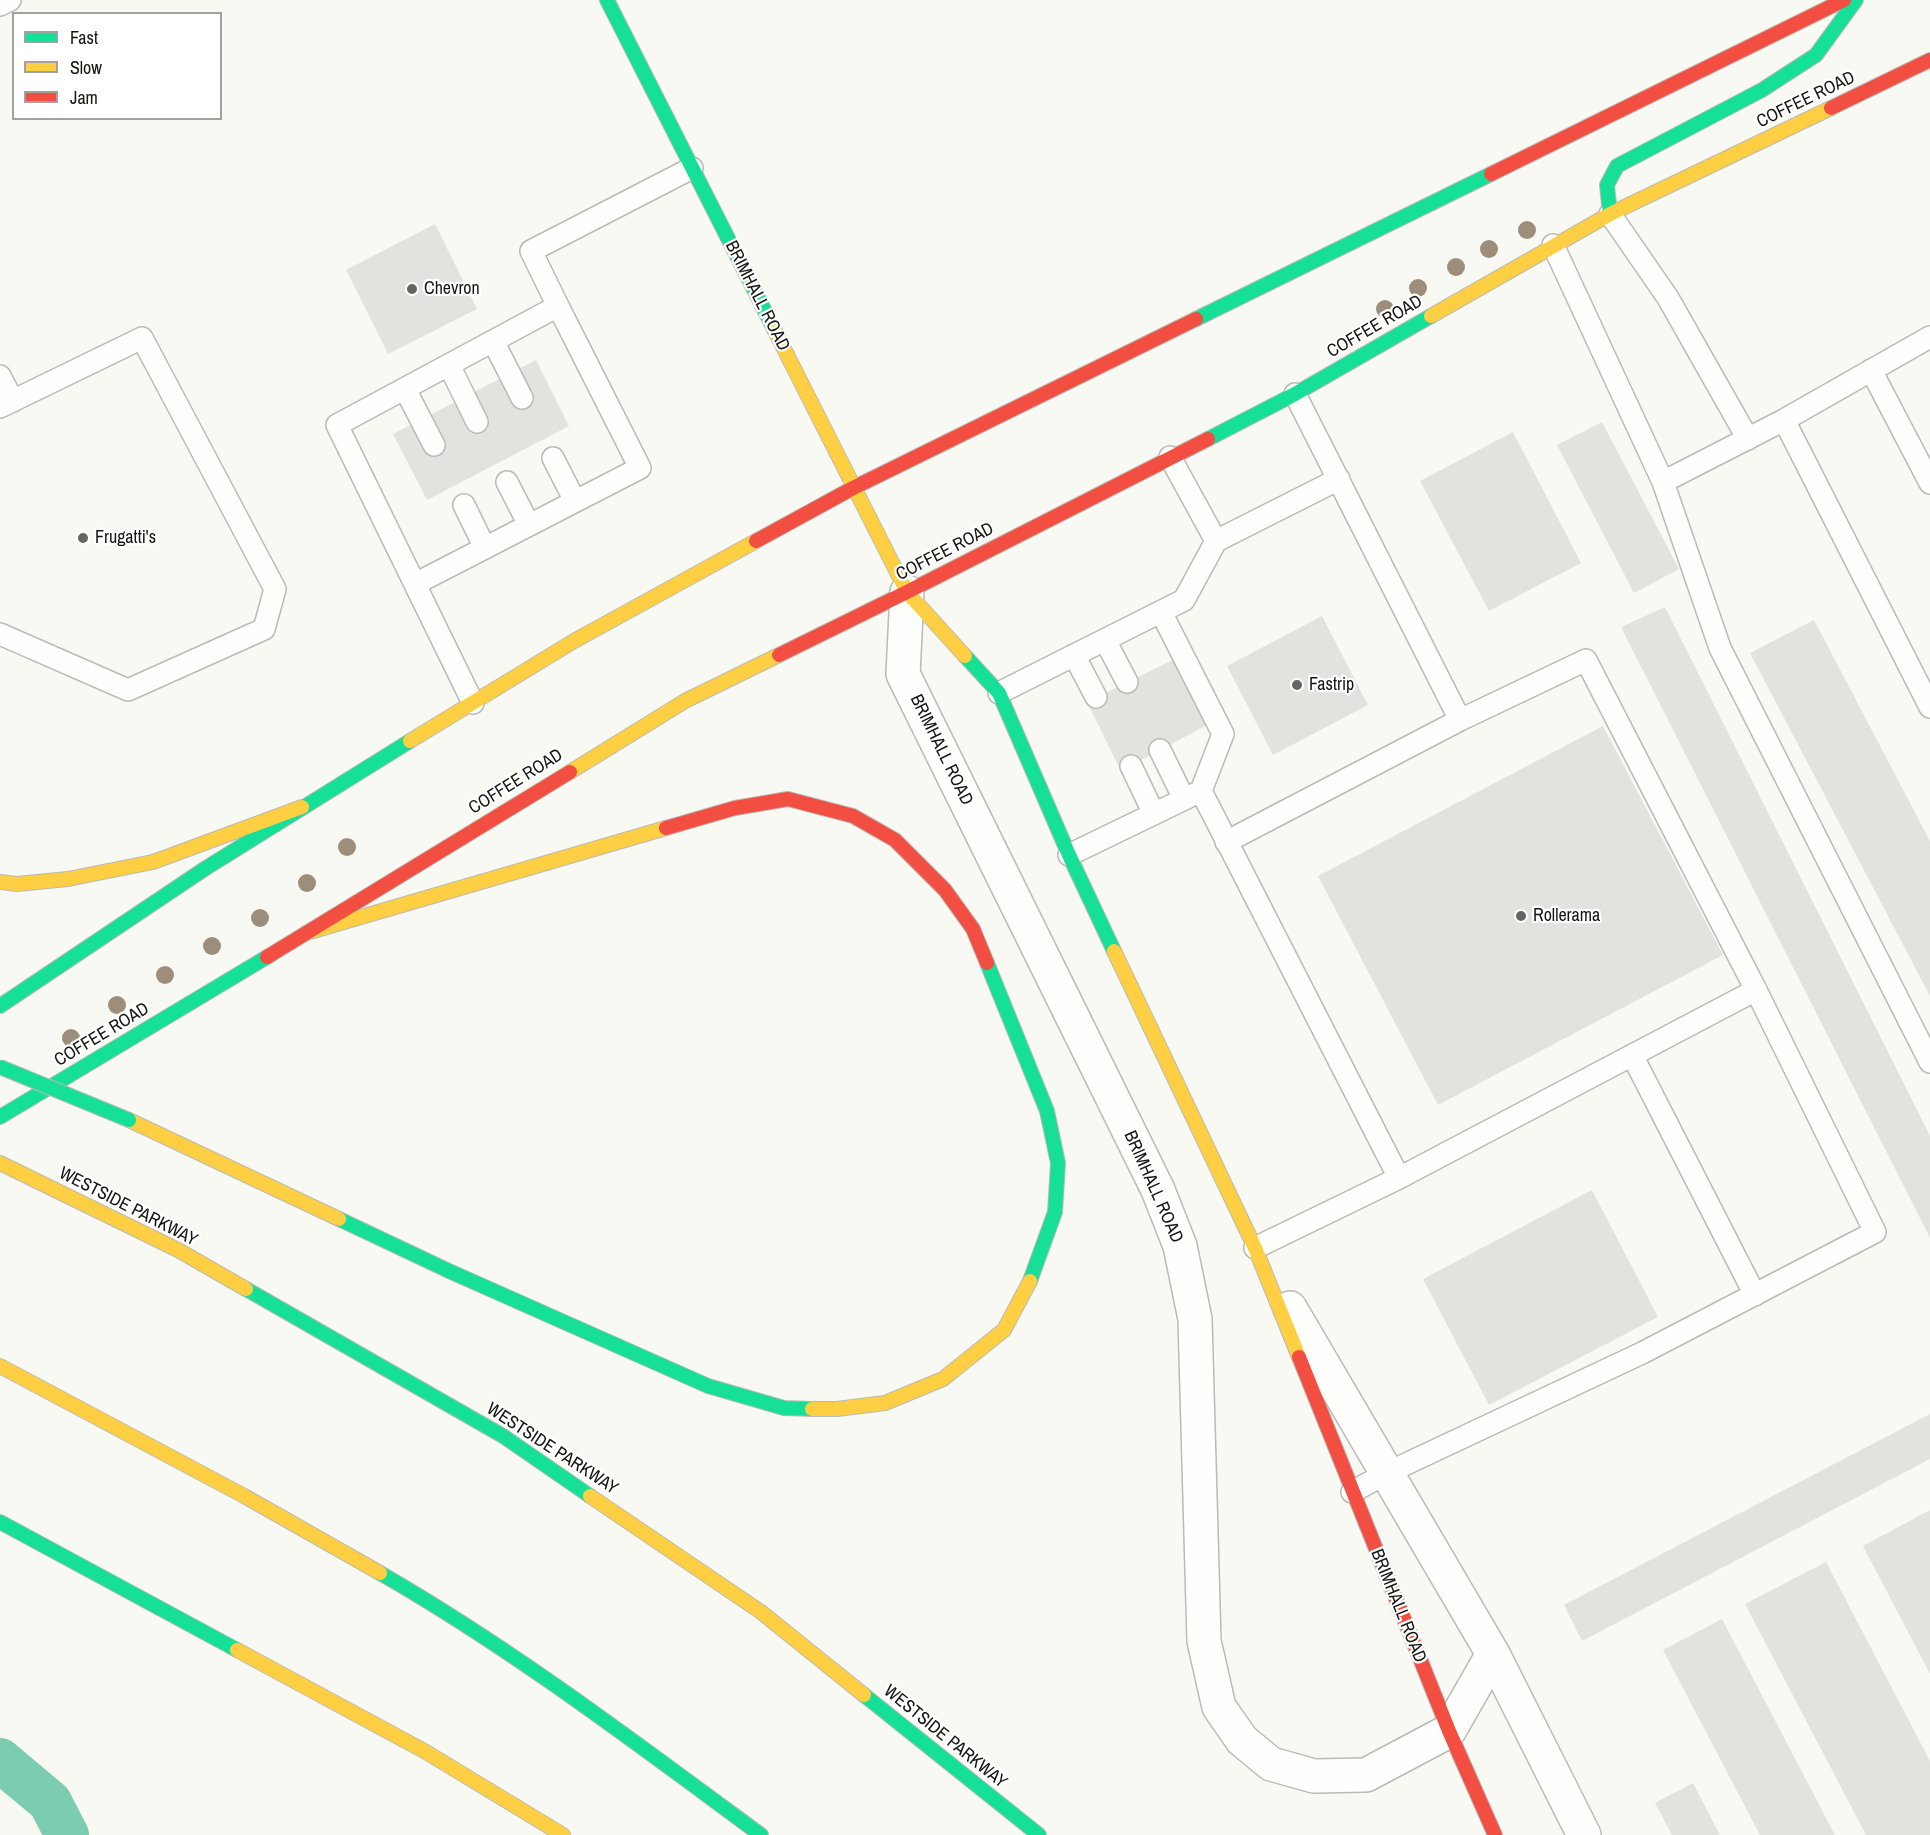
<!DOCTYPE html>
<style>
body{margin:0}
#map{position:relative;width:1930px;height:1835px;overflow:hidden;background:#f9f9f4;font-family:"Archivo Narrow",sans-serif}
canvas{display:block}
.legend{position:absolute;left:12px;top:12px;width:210px;height:108px;box-sizing:border-box;background:#fff;border:2px solid #a1a2a0;margin:0;padding:8px 10px;list-style:none;font-size:18px;color:#151612}
.legend li{display:flex;align-items:center;gap:12px;height:30px}
.legend b{width:30px;border:2px solid #a1a2a0}
</style>
<div id="map">
<canvas width="1930" height="1835"></canvas>
<ul class="legend">
<li><b style="height:8px;background:#16e098"></b>Fast</li>
<li><b style="height:8px;background:#ffcf43"></b>Slow</li>
<li><b style="height:8px;background:#f24e42"></b>Jam</li>
</ul>
</div>
<script>
const ctx = document.querySelector('canvas').getContext('2d');
ctx.lineJoin = 'round';
function strokePath(path, color, width, dash) { ctx.strokeStyle = color; ctx.lineWidth = width; ctx.lineCap = dash ? 'butt' : 'round'; ctx.setLineDash(dash || []); ctx.stroke(path); }
function paint(path, color) { ctx.fillStyle = color; ctx.fill(path, 'evenodd'); }
function write(font, color, halo, rows, align = 'center') {
  ctx.font = font + ' "Archivo Narrow",sans-serif'; ctx.lineWidth = 4.5; ctx.setLineDash([]); ctx.textBaseline = 'middle'; ctx.strokeStyle = halo; ctx.fillStyle = color; for (const [text, x, y, turn = 0] of rows) {
    ctx.save(); ctx.translate(x, y); ctx.rotate((+turn || 0) * Math.PI / 180); ctx.textAlign = isNaN(turn) ? turn : align; if (halo) ctx.strokeText(text, 0, 0); ctx.fillText(text, 0, 0); ctx.restore();
  }
}
strokePath(new Path2D(`
 M0,1760L50,1802L67,1835`), '#7cccb2', 44);
paint(new Path2D(`
 M435,224L477,309L388,354L346,270Z
 M536,360L569,426L427,500L393,434Z
 M1602,422L1679,569L1634,593L1557,445Z
 M1513,432L1581,563L1489,611L1420,481Z
 M1665,607L1930,1136V1238L1621,627Z
 M1322,616L1368,705L1273,755L1227,666Z
 M1814,620L1930,841V996L1750,653Z
 M1175,659L1207,725L1121,771L1087,702Z
 M1603,726L1723,955L1438,1105L1318,876Z
 M1592,1190L1658,1317L1489,1405L1423,1279Z
 M1930,1414V1459L1582,1641L1564,1605Z
 M1930,1510V1674L1863,1546Z
 M1826,1562L1930,1761V1835H1866L1745,1604Z
 M1722,1619L1835,1835H1760L1663,1650Z
 M1693,1783L1720,1835H1672L1655,1803Z`), '#e2e2de');
const lane = new Path2D(`
 M0,5L10,0
 M1610,214L1668,298L1748,439
 M1553,245L1663,482L1720,648L1930,1062
 M493,341L522,398
 M449,365L477,422
 M1871,370L1930,483
 M0,376L13,401
 M405,389L434,445
 M0,407L142,338L275,589L264,629L128,690L0,634
 M1784,420L1930,707
 M553,458L575,501
 M507,482L529,525
 M1663,482L1784,420L1930,337
 M464,505L485,548
 M1216,541L1339,479
 M415,584L640,468L558,306
 M1161,612L1223,734L1201,791
 M1105,640L1127,682
 M1074,655L1096,697
 M999,693L1184,600L1216,541L1170,457
 M473,703L337,425L558,306L531,251L692,168
 M1460,720L1586,660L1756,990
 M1160,750L1184,799
 M1131,766L1154,814
 M1226,842L1460,720L1295,394
 M1069,855L1201,791L1399,1178
 M1632,1055L1755,1295
 M1255,1248L1399,1178L1756,990L1875,1232L1642,1353L1387,1473L1352,1492`);
const street = new Path2D(`
 M907,592L903,674L1158,1190L1180,1246L1195,1319L1204,1641L1219,1707L1242,1740L1271,1764L1314,1776L1366,1775L1449,1731L1493,1654
 M1290,1308L1493,1654L1584,1835`);
const fast = new Path2D(`
 M607,0L774,329
 M1610,214L1607,185L1617,166L1762,90L1816,55L1856,0
 M1196,319L1491,174
 M1208,439L1295,394L1431,316
 M965,656L999,693L1069,855L1114,951
 M987,963L1047,1111L1058,1163L1055,1212L1030,1281
 M0,1006L206,868L410,741
 M0,1117L267,957
 M339,1219L449,1271L708,1386L784,1408L812,1409
 M246,1289L503,1436L590,1496
 M0,1522L237,1650
 M380,1573C514,1650 637,1744 761,1835
 M864,1695L1039,1835`);
const slow = new Path2D(`
 M1431,316L1610,214L1831,108
 M774,329L907,592L965,656
 M410,741L574,641L756,541
 M570,772L685,701L779,655
 M0,882L17,884L68,879L153,862L302,807
 M306,933L666,828
 M1114,951L1255,1248L1299,1357
 M129,1120L339,1219
 M0,1163L178,1250L246,1289
 M0,1366L246,1497L380,1573
 M812,1409H837L885,1403L943,1379L1004,1330L1030,1281
 M590,1496L761,1612L864,1695
 M237,1650L426,1752L563,1835`);
const jam = new Path2D(`
 M1831,108L1930,60
 M1491,174L1844,0
 M756,541L853,488L1196,319
 M779,655L907,592L1208,439
 M666,828L735,808L788,799L853,816L895,840L945,890L973,929L987,963
 M267,957L570,772
 M1299,1357L1449,1731
 M1449,1731L1495,1835`);
strokePath(lane, '#babab6', 24);
strokePath(street, '#babab6', 36);
strokePath(fast, '#babab6', 16);
strokePath(slow, '#babab6', 16);
strokePath(jam, '#babab6', 16);
strokePath(lane, '#fefefd', 21);
strokePath(street, '#fefefd', 33);
strokePath(fast, '#16e098', 14);
strokePath(slow, '#ffcf43', 14);
strokePath(jam, '#f24e42', 14);
const fastBridge = new Path2D(`
 M0,1067L129,1120`);
strokePath(fastBridge, '#babab6', 16, []);
strokePath(fastBridge, '#16e098', 14);
ctx.fillStyle = '#9d8e7c';
for (const [x, y] of [
 [1527,230],
 [1489,249],
 [1456,267],
 [1418,288],
 [1385,309],
 [347,847],
 [307,883],
 [260,918],
 [212,946],
 [165,975],
 [117,1005],
 [71,1038]
]) { ctx.beginPath(); ctx.arc(x, y, 9, 0, 2 * Math.PI); ctx.fill(); }
for (const [x, y, r, color] of [
 [412,289,6,"#656561"],
 [83,538,6,"#656561"],
 [1297,685,6,"#656561"],
 [1521,916,6,"#656561"]
]) { const dot = new Path2D(); dot.arc(x, y, r, 0, 2 * Math.PI); ctx.fillStyle = color; ctx.fill(dot); strokePath(dot, '#fff', 2); }
write('18px', '#151612', '#fff', [
 ["COFFEE ROAD",1806,100,-26],
 ["BRIMHALL ROAD",757,296,63],
 ["COFFEE ROAD",1375,327,-30],
 ["COFFEE ROAD",945,552,-27],
 ["BRIMHALL ROAD",941,750,64],
 ["COFFEE ROAD",516,782,-32],
 ["COFFEE ROAD",102,1035,-31],
 ["BRIMHALL ROAD",1153,1187,66],
 ["WESTSIDE PARKWAY",128,1207,27],
 ["WESTSIDE PARKWAY",552,1449,33],
 ["BRIMHALL ROAD",1398,1606,68],
 ["WESTSIDE PARKWAY",945,1737,39]
]);
write('18px', '#151612', '#fff', [
 ["Chevron",424,289],
 ["Frugatti's",95,538],
 ["Fastrip",1309,685],
 ["Rollerama",1533,916]
], 'left');
</script>
